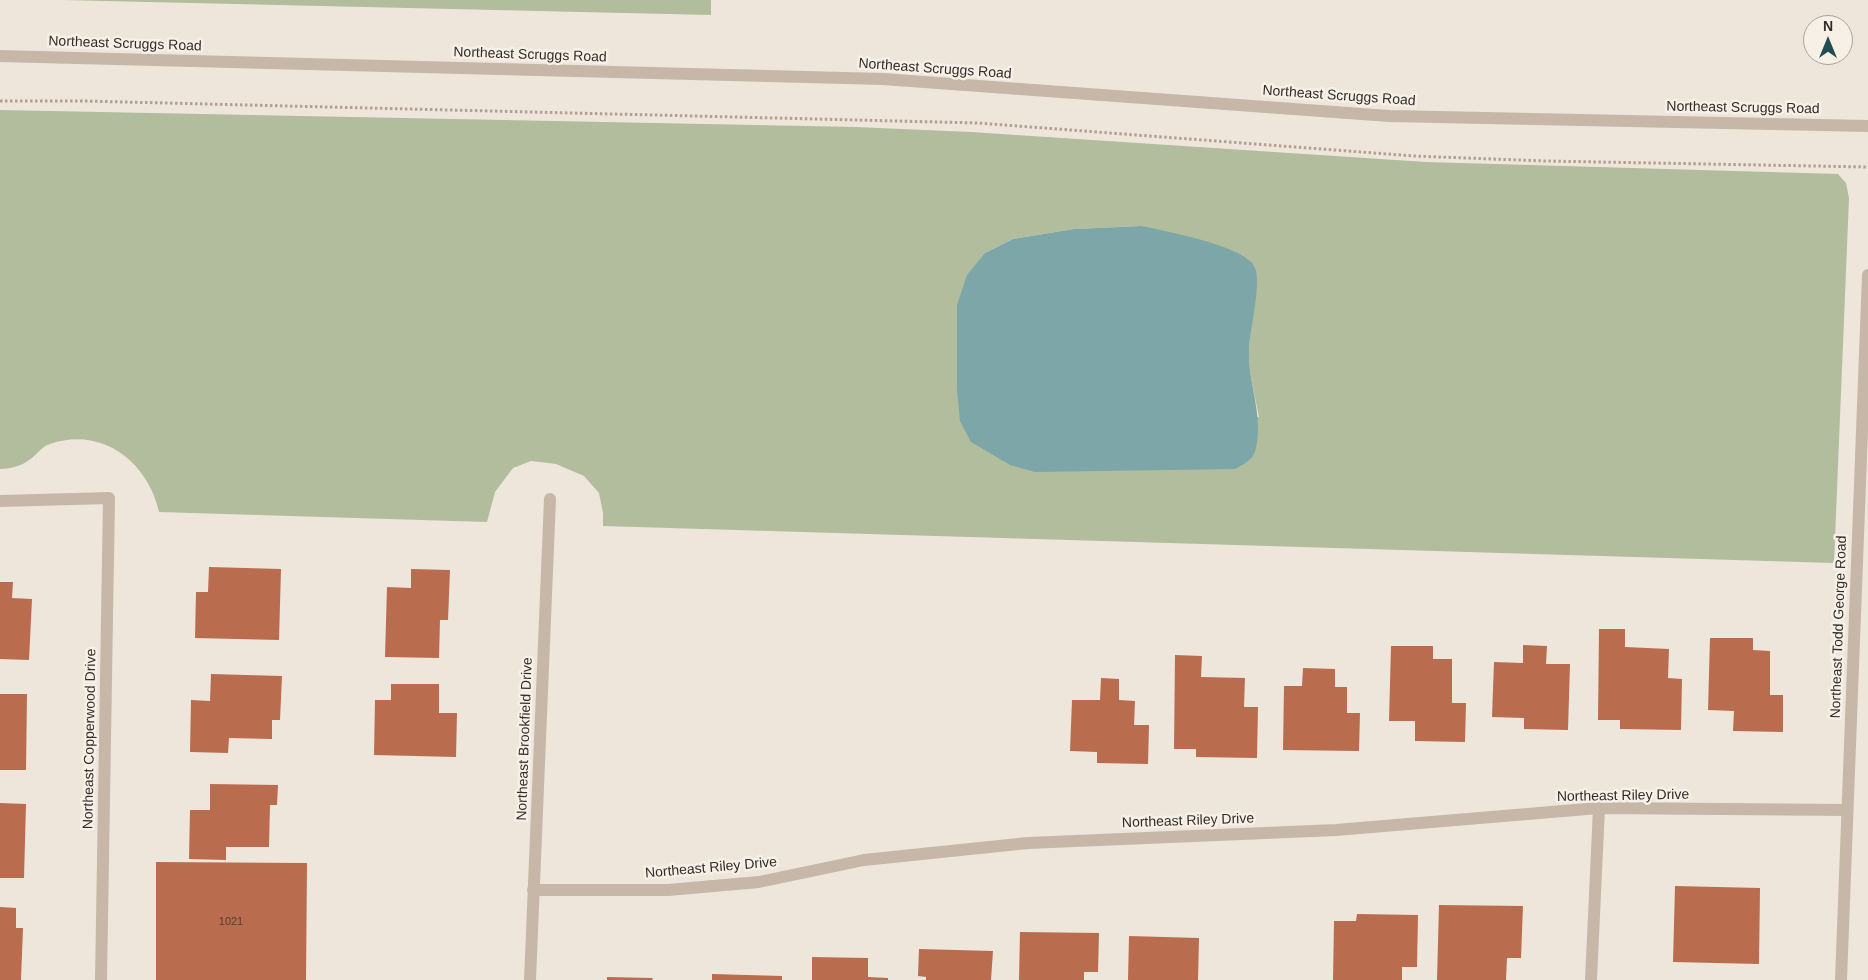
<!DOCTYPE html>
<style>
body{margin:0}
#map{position:relative;width:1868px;height:980px;overflow:hidden;background:#efe6db;font-family:Helvetica,sans-serif}
canvas{display:block}
.north{position:absolute;left:1803px;top:15px;width:50px;height:50px;box-sizing:border-box;background:#f7f0e7;border:1px solid #a9a29b;border-radius:50%;rotate:0deg;font-size:14px;font-weight:700;line-height:20px;text-align:center;color:#342c28}
.north::after{content:'';display:block;margin:auto;width:18px;height:22px;background:#214c51;clip-path:polygon(50% 0,100% 100%,50% 72%,0 100%)}
</style>
<div id="map">
<canvas width="1868" height="980"></canvas>
<div class="north">N</div>
</div>
<script>
const ctx = document.querySelector('canvas').getContext('2d');
ctx.lineJoin = 'round';
function paint(path, color) { ctx.fillStyle = color; ctx.fill(path, 'evenodd'); }
function strokePath(path, color, width, dash) { ctx.strokeStyle = color; ctx.lineWidth = width; ctx.lineCap = dash ? 'butt' : 'round'; ctx.setLineDash(dash || []); ctx.stroke(path); }
function write(font, color, halo, rows, align = 'center') {
  ctx.font = font + ' Helvetica,sans-serif'; ctx.lineWidth = 5; ctx.setLineDash([]); ctx.textBaseline = 'middle'; ctx.strokeStyle = halo; ctx.fillStyle = color; for (const [text, x, y, turn = 0] of rows) {
    ctx.save(); ctx.translate(x, y); ctx.rotate((+turn || 0) * Math.PI / 180); ctx.textAlign = isNaN(turn) ? turn : align; if (halo) ctx.strokeText(text, 0, 0); ctx.fillText(text, 0, 0); ctx.restore();
  }
}
paint(new Path2D(`
 M62,0H711V15Z
 M0,110L856,127L971,132L1426,162L1838,174L1846,183L1849,198L1834,563L603,526V513L599,493L584,476L556,464L531,461L513,468L495,492L487,522L159,512C148,462 102,426 50,444C42,446 36,456 29,460C22,466 9,469 0,469ZM1142,226L1254,265C1261,294 1250,322 1249,351C1248,372 1255,395 1259,417L957,390L985,253L1013,239L1074,229Z`), '#b1bd9d');
paint(new Path2D(`
 M1142,226C1168,232 1236,244 1253,264C1264,278 1249,332 1249,351C1248,382 1262,411 1257,442C1255,459 1248,462 1235,469L1035,472L1010,465L971,442L960,421L957,390V305L967,275L985,253L1013,239L1074,229Z`), '#7da6a9');
paint(new Path2D(`
 M209,567L281,569L279,640L195,638L196,592H208Z
 M411,569L450,570L448,620H440L439,658L385,657L387,587L411,588Z
 M0,582H13L12,598L32,599L29,660L0,659Z
 M1599,629H1625V647L1669,649L1668,678L1682,679L1681,730L1620,729V720H1598Z
 M1710,638H1753V650L1770,651V695H1783V732L1733,731L1734,711L1708,710Z
 M1523,645L1547,646L1546,664H1570L1568,730L1524,729V718L1492,717L1494,662L1523,663Z
 M1391,646H1433V659H1452V703H1466L1465,742L1415,741V721H1389Z
 M1175,655L1202,656L1201,677L1245,678L1244,707H1258L1257,758L1196,757V749H1174Z
 M1303,668L1335,669V687H1347V713H1360L1359,751L1283,750L1284,686H1302Z
 M211,674L282,676L280,720H272V739L229,738L228,753L190,752L191,700L210,701Z
 M1101,678L1119,679V700L1135,701L1134,725H1149L1148,764L1097,763V752L1070,751L1072,700H1100Z
 M391,684H439V713H457L456,757L374,755L375,700H391Z
 M0,694H27L26,770H0Z
 M210,784L278,785L277,805H270L269,847H226V860L189,859L190,810H210Z
 M0,803L26,804L24,878H0Z
 M156,862L307,863L306,980H156Z
 M1675,886L1760,888L1759,964L1673,962Z
 M1439,905L1523,906L1521,958H1507L1506,980H1437Z
 M0,907L16,908V928H23L21,980H0Z
 M1357,914L1418,915L1417,967H1402V980H1333L1334,921H1356Z
 M1020,932L1099,933L1098,972H1084V980H1019Z
 M1129,936L1199,938L1198,980H1128Z
 M919,949L993,951L991,980H926V977L918,976Z
 M812,957L868,958V977L888,978V980H812Z
 M712,974L782,976V980H712Z
 M607,977L653,978L652,980H607Z`), '#ba6c4e');
strokePath(new Path2D(`
 M0,101H84L978,123L1414,156L1545,161L1868,167`), '#b2a193', 3, [2.5, 2.5]);
strokePath(new Path2D(`
 M0,501L109,498L101,980
 M533,890H668L759,882L864,860L1028,843L1336,830L1599,808L1847,810
 M530,980L550,499
 M1591,980L1599,808
 M1841,980L1868,275`), '#c6b7a8', 12);
strokePath(new Path2D(`
 M0,56L883,79L1389,116L1868,126`), '#c6b7a8', 12);
write('11px', '#563c32', null, [
 ["1021",231,922]
]);
write('14px', '#342c28', '#f7f0e7', [
 ["Northeast Scruggs Road",125,44,2],
 ["Northeast Scruggs Road",530,55,2],
 ["Northeast Scruggs Road",935,69,4],
 ["Northeast Scruggs Road",1339,96,4],
 ["Northeast Scruggs Road",1743,108,1],
 ["Northeast Todd George Road",1839,627,-88],
 ["Northeast Copperwood Drive",90,739,-89],
 ["Northeast Brookfield Drive",525,739,-88],
 ["Northeast Riley Drive",1623,796,-1],
 ["Northeast Riley Drive",1188,821,-2],
 ["Northeast Riley Drive",711,868,-5]
]);
</script>
